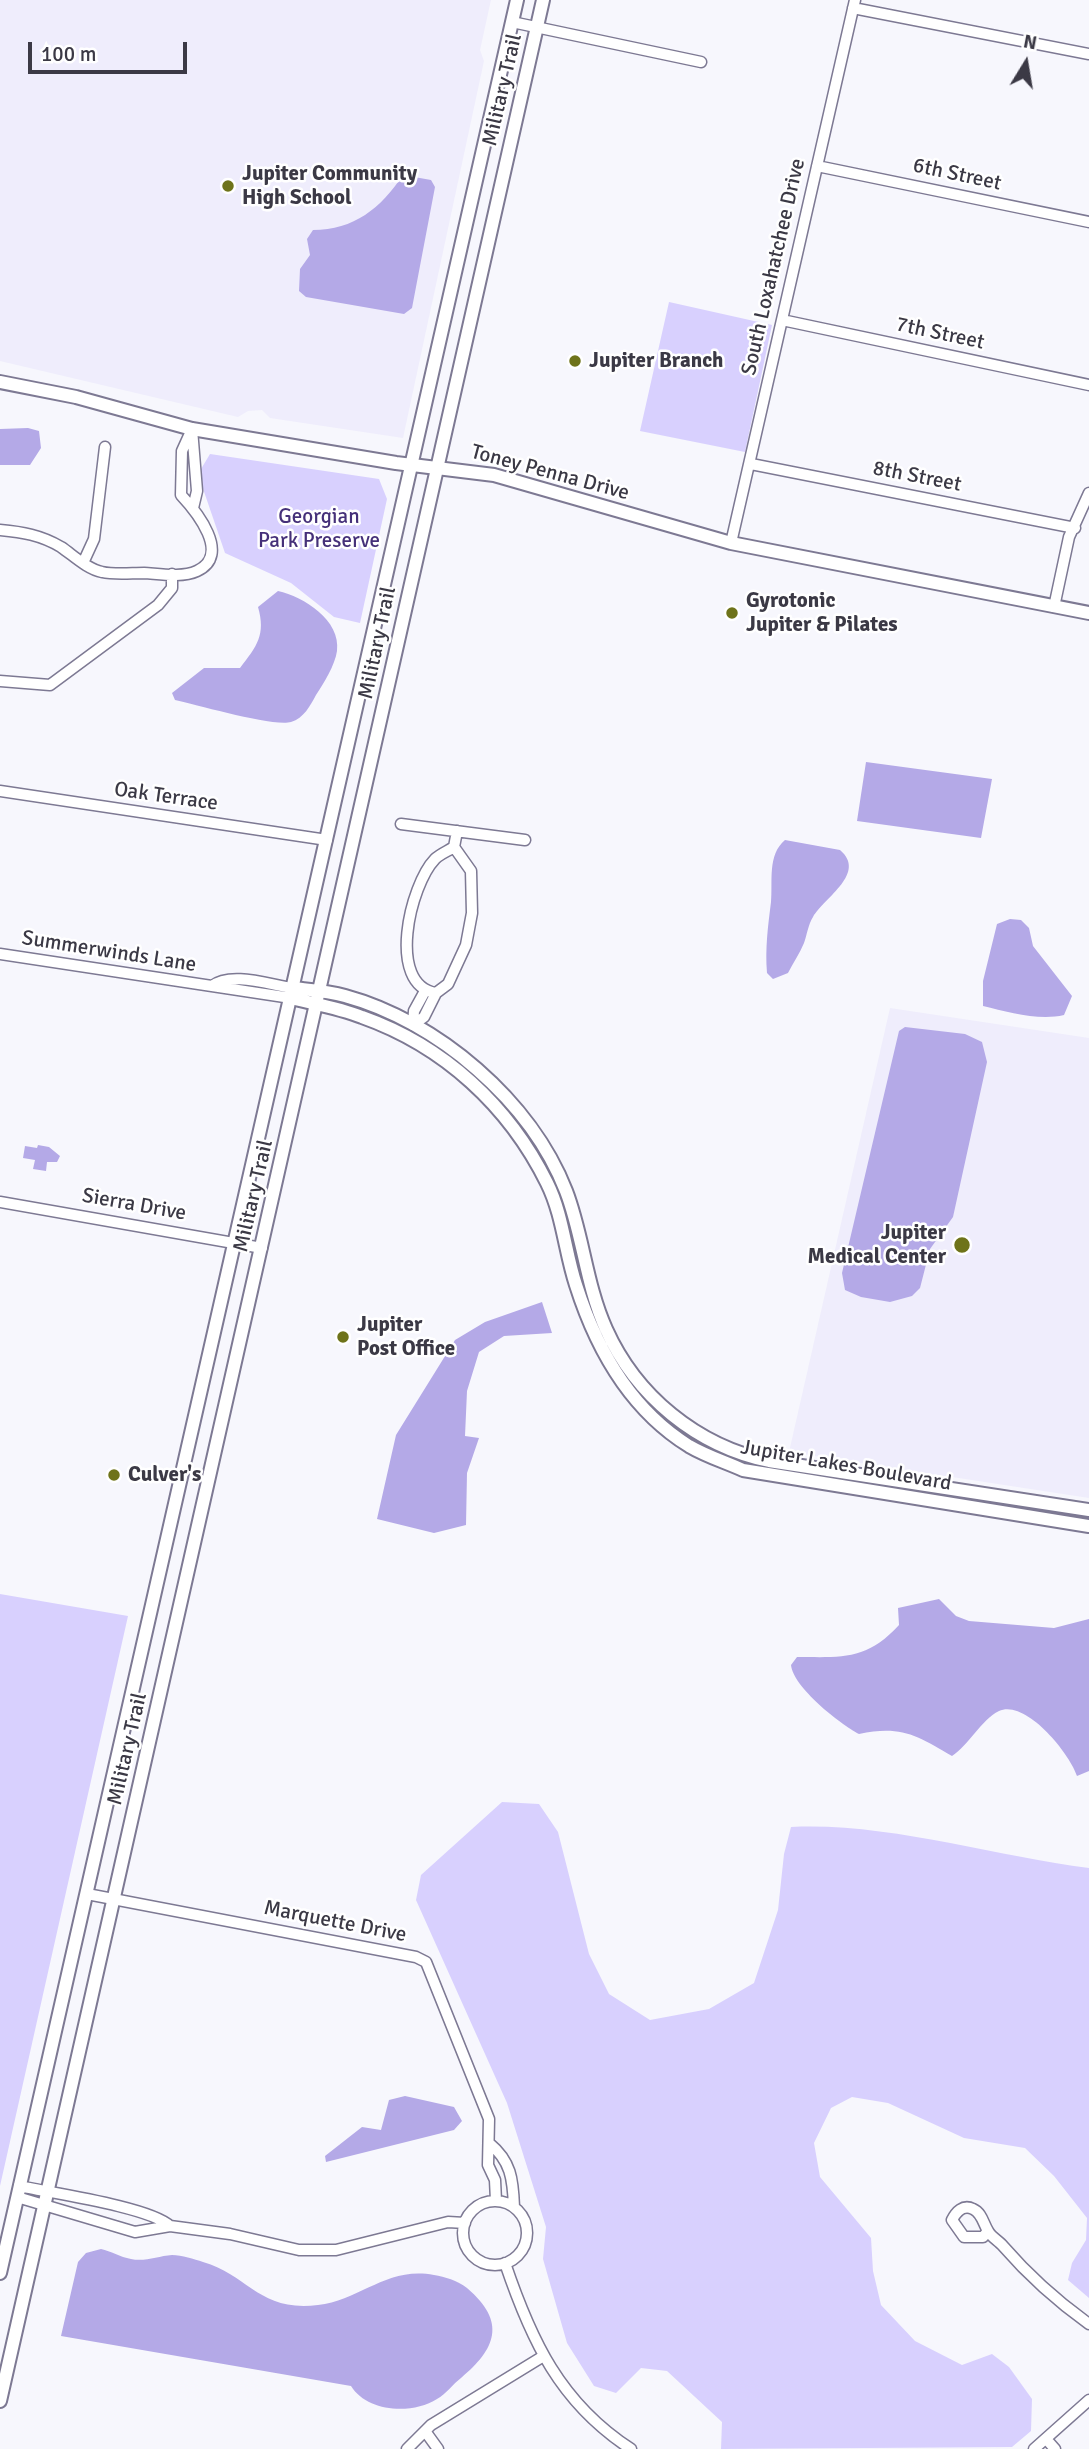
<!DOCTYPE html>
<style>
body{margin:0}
#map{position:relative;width:1089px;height:2449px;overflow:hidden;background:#f7f7fd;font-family:Signika,sans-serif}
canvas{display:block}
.north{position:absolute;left:991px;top:28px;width:70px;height:70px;-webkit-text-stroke:5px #fff;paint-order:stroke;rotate:11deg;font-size:19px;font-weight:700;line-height:28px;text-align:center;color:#3b3945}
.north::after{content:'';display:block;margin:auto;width:24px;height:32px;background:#3b3945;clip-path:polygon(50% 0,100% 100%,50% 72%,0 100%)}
.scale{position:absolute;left:28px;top:42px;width:159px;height:32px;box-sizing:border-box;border:4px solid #3b3945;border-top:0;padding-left:9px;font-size:21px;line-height:24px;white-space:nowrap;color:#3b3945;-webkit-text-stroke:5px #fff;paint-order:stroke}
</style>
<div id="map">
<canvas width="1089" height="2449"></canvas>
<div class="north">N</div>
<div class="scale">100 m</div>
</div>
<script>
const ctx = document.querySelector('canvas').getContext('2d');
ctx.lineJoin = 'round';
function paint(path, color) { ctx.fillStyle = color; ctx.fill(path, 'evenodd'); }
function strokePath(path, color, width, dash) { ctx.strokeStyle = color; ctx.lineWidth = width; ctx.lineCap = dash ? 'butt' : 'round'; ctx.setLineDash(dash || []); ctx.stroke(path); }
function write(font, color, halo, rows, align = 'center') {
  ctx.font = font + ' Signika,sans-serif'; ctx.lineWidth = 5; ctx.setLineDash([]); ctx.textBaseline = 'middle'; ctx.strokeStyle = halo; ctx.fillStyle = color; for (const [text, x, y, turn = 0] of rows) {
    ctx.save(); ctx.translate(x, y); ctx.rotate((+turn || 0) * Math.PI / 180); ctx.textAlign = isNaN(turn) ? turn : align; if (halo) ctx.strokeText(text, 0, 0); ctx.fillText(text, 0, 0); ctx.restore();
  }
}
paint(new Path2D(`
 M0,0H491L480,50L484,61L403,438L270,418L262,410L248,411L238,417L0,361Z
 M890,1008L1089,1038V1498L789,1452Z`), '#efedfc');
paint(new Path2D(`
 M669,302L772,325L745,452L640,431Z
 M210,454L379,479L387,499L360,623L334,617L291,583L225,553L198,474Z
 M0,1594L128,1616L0,2186Z
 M502,1802L539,1804L558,1832L589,1954L609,1994L650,2020L709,2009L754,1983L778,1910L784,1854L791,1827C886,1822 994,1856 1089,1868V2298L1068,2280L1072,2263L1086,2240L1087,2218L1054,2176L1025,2148L964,2138L888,2103L852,2097L831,2108L814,2143L820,2177L871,2238L873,2271L881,2305L915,2341L962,2365L992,2354L1009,2367L1032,2399L1031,2431L1012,2447L721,2449L722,2422L667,2371L641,2368L616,2393L594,2386L567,2343L543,2259L546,2227L507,2103L416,1900L421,1875Z`), '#d8d0fe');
paint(new Path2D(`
 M403,175L431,180L435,187L412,308L404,314L306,297L299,291L300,269L310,255L307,239L313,230C354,230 381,208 403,175Z
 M28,428L39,431L41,448L30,465H0V429Z
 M278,591C304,597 341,620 337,651C335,665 324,683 316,695C310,706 304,718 291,722C273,727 198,705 175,700L172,693L204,668H240C257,646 266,635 258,607Z
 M866,762L992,779L981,838L857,821Z
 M785,840L840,850C867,873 825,897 813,917C808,925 807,935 804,943C800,953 793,963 788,973L773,979L767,973C765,948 768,926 771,902C773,882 767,855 785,840Z
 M1010,919L1021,920L1029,928L1033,946L1072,996L1064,1015C1039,1021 1008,1012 983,1006V981L997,924Z
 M905,1027L965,1034L982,1042L987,1062L953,1217L930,1249L920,1288L912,1296L890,1302L861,1297L845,1290L842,1273L899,1031Z
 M38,1145L49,1147L60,1156L57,1162H47L46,1171L33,1169L35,1160L23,1158L25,1146L37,1148Z
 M542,1302L552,1333L504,1336L479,1352L467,1391L465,1436L479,1438L467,1473L466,1525L434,1533L377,1519L396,1435L455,1340L485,1322Z
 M939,1599L956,1616L969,1621L1054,1628L1089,1619V1771L1077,1776C1070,1754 1026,1699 999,1711C981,1720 969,1745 952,1756C917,1735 900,1725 859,1734C840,1724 793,1687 791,1665L797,1657C842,1657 866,1661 899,1625L898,1608Z
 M405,2096L454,2107L462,2121L454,2130L326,2162L325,2156L362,2127L381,2130L389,2100Z
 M101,2249C111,2251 120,2257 131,2259C145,2262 158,2256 172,2255C182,2255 194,2259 203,2262C250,2276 259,2312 318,2305C361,2300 387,2266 434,2275C445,2277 457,2280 467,2288C507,2322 496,2349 461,2378C453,2384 446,2394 437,2399C412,2415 367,2412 351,2386L61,2336L78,2262L86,2253Z`), '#b4a9e7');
const minor = new Path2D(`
 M853,8L1089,54
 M512,22L701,62
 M817,166L1089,222
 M782,320L1089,385
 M192,429L197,491L193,508
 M751,464L1075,528
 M0,530C22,532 41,535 61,547C73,555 87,569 102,572C115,575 131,573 144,573C160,574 182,578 197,571C232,555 196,511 181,495L182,451L192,429
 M731,543L855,0
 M83,563L94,539L105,447
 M1054,607L1069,537L1089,493
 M0,681L50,685L158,605L172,588V574
 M0,791L327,840
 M401,824L525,840
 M0,954L291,998
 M212,986C231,971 270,985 293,988
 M436,993C386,985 410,885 435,859C440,854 448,851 454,847L457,831
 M413,1025L424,1017L436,993L448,984L466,945L472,913L471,871L454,847
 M413,1025L414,1011L425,991
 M0,1202L262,1248
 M87,1894L416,1957L426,1962L489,2119L488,2165L495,2180L496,2201
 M489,2143C511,2161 513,2179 514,2207
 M19,2186C51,2193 150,2207 170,2226
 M17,2197L135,2232L170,2226L230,2234L299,2250H336L448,2222L465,2223
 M463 2233a32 32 0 1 1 64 0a32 32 0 1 1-64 0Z
 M988,2231L983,2237H964L952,2220C956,2212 963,2204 973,2209C982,2213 983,2223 988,2231C991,2237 999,2241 1003,2246C1029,2276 1057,2301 1089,2324
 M505,2263C531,2340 560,2403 631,2449
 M425,2431L438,2449
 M1047,2440L1055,2449
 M407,2449L431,2425L542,2357
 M1034,2449L1089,2400`);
const tertiary = new Path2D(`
 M0,382L76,397L192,429L396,463L494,475L731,543L1089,613
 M293,988C310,990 328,991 345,996C437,1021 531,1101 566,1191C583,1235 586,1285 606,1329C636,1396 697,1446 769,1461L1089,1510
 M291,998C315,1004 339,1008 362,1017C444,1046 509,1106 547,1183C563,1215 565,1252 576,1285C596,1348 631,1410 689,1446C706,1456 725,1462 743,1470L1089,1526`);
const secondary = new Path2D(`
 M0,2273L517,0
 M0,2401L543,0`);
strokePath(minor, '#7d7993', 13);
strokePath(tertiary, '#7d7993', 16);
strokePath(secondary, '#7d7993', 16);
strokePath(minor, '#fff', 10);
strokePath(tertiary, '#fff', 12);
strokePath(secondary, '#fff', 12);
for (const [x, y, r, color] of [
 [228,186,7,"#6e731a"],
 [575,361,7,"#6e731a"],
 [732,613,7,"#6e731a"],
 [962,1245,9,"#6e731a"],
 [343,1337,7,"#6e731a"],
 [114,1475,7,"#6e731a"]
]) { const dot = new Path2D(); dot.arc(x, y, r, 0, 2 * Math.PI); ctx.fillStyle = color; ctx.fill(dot); strokePath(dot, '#fff', 2.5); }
write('21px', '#3b3945', '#fff', [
 ["Military Trail",503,90,-77],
 ["6th Street",957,175,12],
 ["South Loxahatchee Drive",774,267,-77],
 ["7th Street",940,334,12],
 ["Toney Penna Drive",550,473,15],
 ["8th Street",917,477,11],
 ["Military Trail",378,643,-78],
 ["Oak Terrace",166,797,8],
 ["Summerwinds Lane",109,952,9],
 ["Military Trail",254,1196,-77],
 ["Sierra Drive",134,1205,10],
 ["Jupiter Lakes Boulevard",846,1466,10],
 ["Military Trail",128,1749,-77],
 ["Marquette Drive",335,1922,11]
]);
write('bold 21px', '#3b3945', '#fff', [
 ["Jupiter Community",242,174],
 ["High School",242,198],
 ["Jupiter Branch",589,361],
 ["Gyrotonic",746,601],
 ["Jupiter & Pilates",746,625],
 ["Jupiter",946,1233,"right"],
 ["Medical Center",946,1257,"right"],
 ["Jupiter",357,1325],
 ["Post Office",357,1349],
 ["Culver's",128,1475]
], 'left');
write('21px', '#453079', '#fff', [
 ["Georgian",319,517],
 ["Park Preserve",319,541]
]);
</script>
